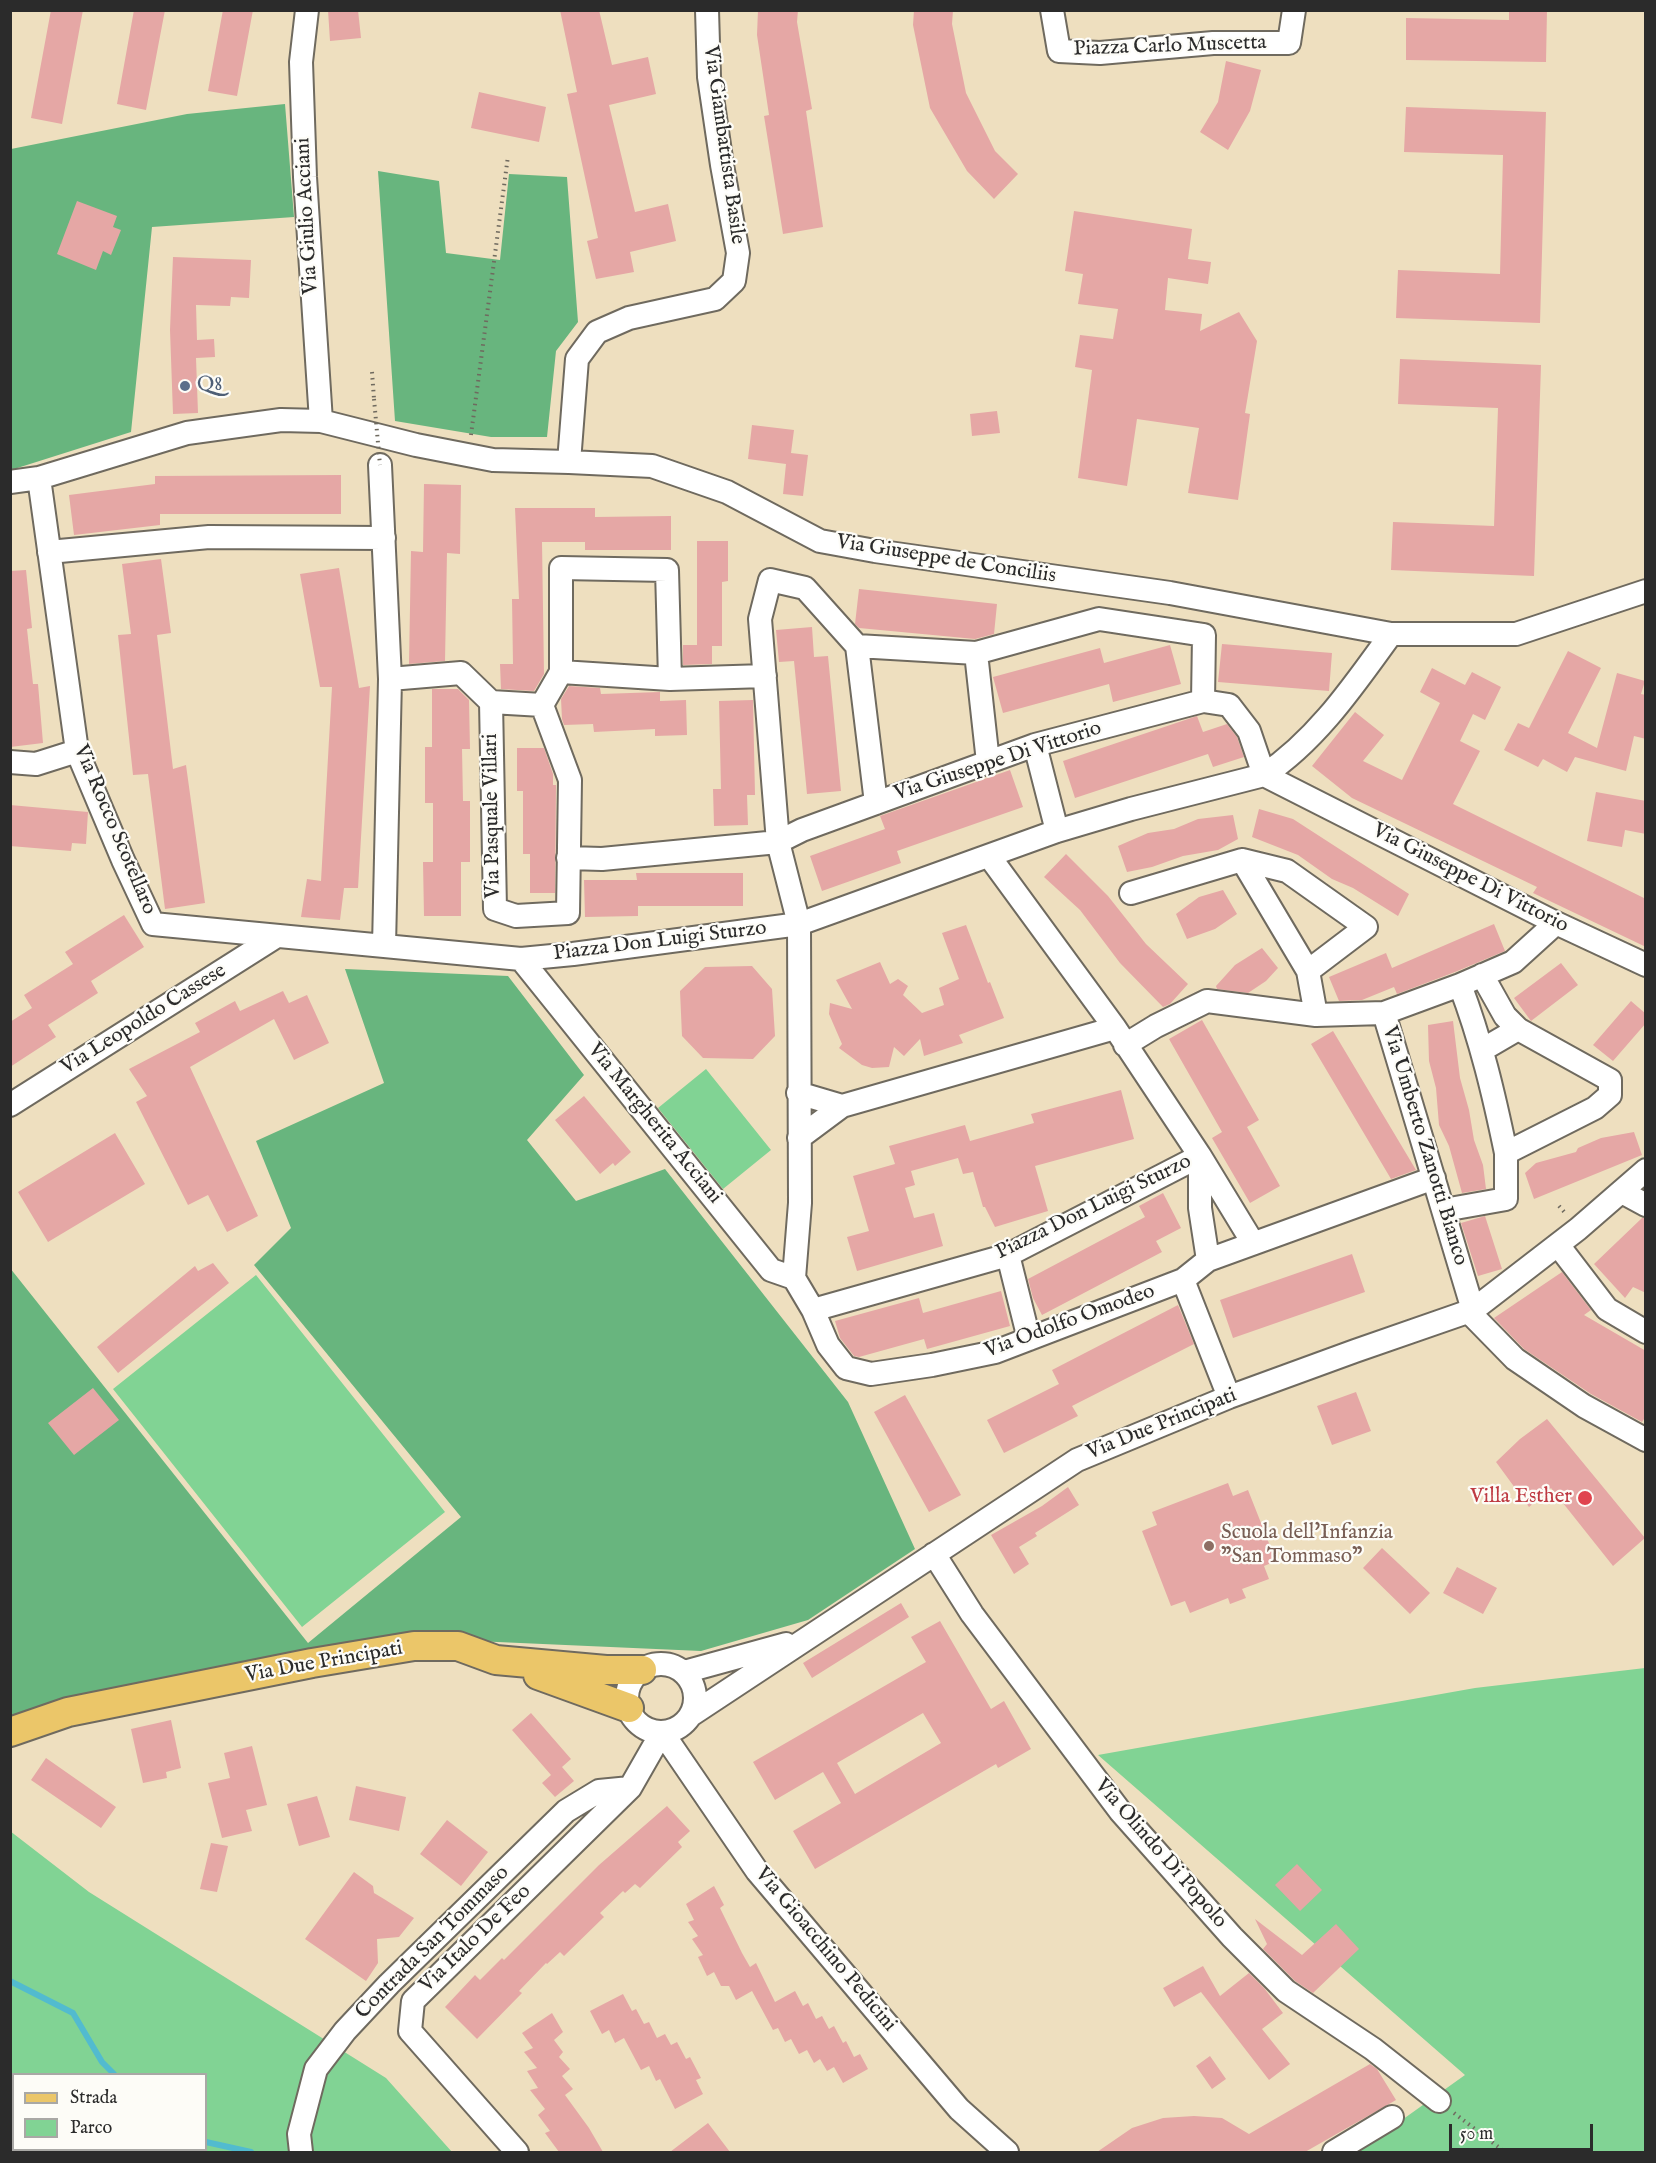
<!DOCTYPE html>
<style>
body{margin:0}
#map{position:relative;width:1656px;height:2163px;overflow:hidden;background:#eedfbf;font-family:"IM FELL English",serif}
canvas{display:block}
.frame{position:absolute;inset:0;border:12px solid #2b2b2b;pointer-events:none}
.legend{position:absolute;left:12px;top:2073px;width:195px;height:78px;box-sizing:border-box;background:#fdfcf7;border:2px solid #a9a8a5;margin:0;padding:8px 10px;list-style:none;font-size:18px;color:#2b2b2b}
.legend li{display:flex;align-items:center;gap:12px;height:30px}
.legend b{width:30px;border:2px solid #a9a8a5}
.scale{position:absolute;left:1449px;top:2124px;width:144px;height:27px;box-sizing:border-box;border:3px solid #2b2b2b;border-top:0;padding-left:8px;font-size:18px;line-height:21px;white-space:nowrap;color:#2b2b2b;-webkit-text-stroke:4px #fdfcf7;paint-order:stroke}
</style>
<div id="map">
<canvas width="1656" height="2163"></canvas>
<div class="frame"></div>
<ul class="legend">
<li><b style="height:8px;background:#ebc669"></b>Strada</li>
<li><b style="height:16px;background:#81d394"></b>Parco</li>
</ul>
<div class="scale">50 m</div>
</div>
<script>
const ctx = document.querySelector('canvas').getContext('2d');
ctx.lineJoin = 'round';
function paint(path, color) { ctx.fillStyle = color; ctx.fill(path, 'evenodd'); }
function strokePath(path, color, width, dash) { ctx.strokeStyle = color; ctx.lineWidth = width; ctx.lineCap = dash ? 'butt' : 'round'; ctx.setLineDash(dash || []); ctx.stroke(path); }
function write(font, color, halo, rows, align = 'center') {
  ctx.font = font + ' "IM FELL English",serif'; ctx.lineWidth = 4.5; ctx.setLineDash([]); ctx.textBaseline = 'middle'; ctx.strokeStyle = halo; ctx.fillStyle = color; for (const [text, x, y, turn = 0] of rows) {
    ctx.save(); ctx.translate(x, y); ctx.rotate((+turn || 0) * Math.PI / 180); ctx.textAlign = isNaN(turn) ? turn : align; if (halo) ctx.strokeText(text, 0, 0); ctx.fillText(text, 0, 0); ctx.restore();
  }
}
paint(new Path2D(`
 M706,1069L771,1150L723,1189L658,1108Z
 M256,1275L445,1512L302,1627L113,1389Z
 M1645,1668V2152H1357L1465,2075L1098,1755L1475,1688Z
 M10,1831L89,1892L386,2078L452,2152H11ZM14,2074H206V2150H14Z`), '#81d394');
paint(new Path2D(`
 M285,104L294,217L152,227L131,432L11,470V149L187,114Z
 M378,171L439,181L446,253L500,260L509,174L567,177L578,322L556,351L547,437H491L395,421Z
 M345,969L508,976L584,1075L527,1140L576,1201L665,1169L848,1402L915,1549L808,1620L701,1651L475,1641L11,1717L10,1268L308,1643L461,1517L254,1265L291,1228L256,1141L384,1083Z`), '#68b57e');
strokePath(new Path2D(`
 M10,1981L73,2013L102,2062L114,2074
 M206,2142L251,2152`), '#52bbcf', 6);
paint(new Path2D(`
 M51,10H83L62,124L31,118Z
 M134,10H165L146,110L117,104Z
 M223,10H253L237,96L208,91Z
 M328,10H358L361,38L330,41Z
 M560,10H599L612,65L648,57L656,94L609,105L635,212L668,204L676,241L630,252L634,272L596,279L587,241L598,238L567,94L577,92Z
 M758,10H798L797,22L812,109L806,111L823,227L783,234L764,116L769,115L757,35Z
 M914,10H953L952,24L966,93L995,151L1018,174L994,199L967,171L930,108L913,25Z
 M1509,10H1547L1546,62L1406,60V18L1509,20Z
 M1226,61L1261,70L1250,111L1228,150L1200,132L1218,102Z
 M479,92L546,107L539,142L471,128Z
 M1406,107L1546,112L1540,323L1396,318L1398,270L1500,274L1503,155L1404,152Z
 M77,201L117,216L113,227L121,230L111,255L103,251L96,270L57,254Z
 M1074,211L1192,229L1188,259L1211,262L1208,284L1168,278L1165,310L1202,314L1200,331L1239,312L1257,341L1245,413L1250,414L1238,500L1188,493L1199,428L1137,419L1127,486L1078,478L1092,370L1075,367L1080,335L1113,339L1118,309L1078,304L1083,274L1065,271Z
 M173,257L251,260L249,298L231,297L230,306L196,305L197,340L214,339L215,357L196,358L198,413L173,414L170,330Z
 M1400,359L1541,365L1534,576L1391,570L1393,522L1494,526L1498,408L1398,404Z
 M997,411L1000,433L972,436L970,414Z
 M752,425L794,430L791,453L808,455L803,496L783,494L786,464L748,459Z
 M341,475V514H160V525L74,535L69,495L155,484V476Z
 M424,484L461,485L460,554L447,553L445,661L409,664L411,551L423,552Z
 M515,508H595V517L671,516V550H585V542H542L544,674L534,691L501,689L500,664H513L512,599H519Z
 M697,541H728V581L722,582V646H712V664L683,665V645H697Z
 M161,559L171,633L157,635L173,769L186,765L205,903L165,909L148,774L133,775L118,635L131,634L122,564Z
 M339,568L359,688L370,686L358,888H344L340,920L301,917L307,879L321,881L332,687H320L300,574Z
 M26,570L32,628L27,629L33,684H38L43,743L10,747V571Z
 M859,589L997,604L994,634L975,639L859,628L855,624Z
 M812,627L814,657L828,656L841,791L807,794L794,661L779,662L776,630Z
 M1222,644L1332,653L1329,691L1218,682Z
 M1170,645L1181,684L1113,702L1109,684L1003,713L993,677L1100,648L1104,663Z
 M1568,651L1601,668L1568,733L1597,748L1617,673L1645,681L1641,694L1646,695V739L1634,736L1626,771L1575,757L1567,772L1543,759L1538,767L1504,750L1518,723L1529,728Z
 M1432,668L1465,685L1472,672L1501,687L1485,720L1473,714L1460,741L1480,751L1453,804L1646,899V947L1533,893L1537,887L1352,798L1312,766L1355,712L1384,735L1363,761L1402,780L1440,703L1420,692Z
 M569,686L600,688L601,694L660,692V701L686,700L687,735L655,736V729L594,732L593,724L564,725L562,719L561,699Z
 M432,689H458L469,700L470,749H462L463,801H470V862H461V916H424L423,862H433V803H425V747H432Z
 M753,700L755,795H747L748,825L714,826L713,789H721L719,701Z
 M1197,716L1203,732L1227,724L1237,737L1244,757L1213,767L1208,754L1075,798L1063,761Z
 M517,748H544L553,774V785H556L555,893H530V854H523V791H517Z
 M1010,770L1023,807L897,851L901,863L822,891L810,856L885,829L880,816Z
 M1596,792L1646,801V834L1625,830L1622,847L1587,841Z
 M10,805L88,812L86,844L72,843L71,851L10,846Z
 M1259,809L1293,819L1409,894L1398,916L1353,888L1332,879L1298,855L1252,837Z
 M1233,815L1238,839L1218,850L1183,856L1152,867L1127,872L1118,846L1148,833L1174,829L1198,819Z
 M1066,854L1108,896L1146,944L1188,984L1170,1004L1163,1007L1120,963L1080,910L1044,877Z
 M636,873H743V906H638V916L585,917L584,880H637Z
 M1223,890L1237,914L1215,929L1187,939L1176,914L1199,897Z
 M124,915L144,947L91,981L98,993L48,1025L56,1037L10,1067V1022L32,1008L24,995L73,964L65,952Z
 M1494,924L1505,951L1455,972L1397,994L1394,987L1362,1000L1339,1001L1329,977L1386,953L1392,968Z
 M966,925L988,983L990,982L1004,1018L959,1035L963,1043L924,1056L920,1039L904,1056L894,1047L889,1067L872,1068L862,1065L839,1048L842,1044L829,1014L830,1003L852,1009L836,980L880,962L890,984L898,979L908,986L903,995L922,1013L944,1005L939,988L959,979L942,933Z
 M1262,948L1278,968L1266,981L1248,993L1217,989L1216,986L1235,965Z
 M1561,963L1578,985L1531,1021L1514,998Z
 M752,966L772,989L775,1036L753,1059L703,1058L682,1036L680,991L705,967Z
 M283,991L289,1003L307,995L329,1043L294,1060L274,1019L190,1067L258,1216L227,1232L208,1195L188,1205L136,1102L147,1096L129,1069L200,1032L195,1023L235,1001L240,1011Z
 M1631,1001L1646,1014V1023L1613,1061L1593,1045Z
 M1202,1020L1259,1120L1247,1127L1280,1186L1250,1203L1212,1138L1222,1132L1169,1039Z
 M1453,1021L1460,1078L1469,1110L1474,1140L1483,1165L1486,1189L1462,1193L1449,1146L1439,1125L1436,1088L1429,1061L1428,1025Z
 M1333,1031L1416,1170L1391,1179L1311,1044Z
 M1121,1090L1134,1139L1035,1166L1048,1211L995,1227L985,1207H983L973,1172L963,1174L958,1158L911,1171L915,1185L905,1188L914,1218L934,1213L943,1246L857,1271L847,1237L869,1231L853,1176L895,1164L889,1146L965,1125L970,1141L1034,1123L1031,1114Z
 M584,1096L631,1152L615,1166L613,1163L600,1174L555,1120Z
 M1634,1132L1642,1155L1534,1199L1525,1173L1536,1163L1576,1152L1578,1148L1601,1138Z
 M115,1133L145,1184L48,1242L18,1192Z
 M1163,1193L1181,1228L1156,1241L1162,1252L1042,1315L1033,1298L1028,1279L1145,1217L1139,1206Z
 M1485,1216L1502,1269L1478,1276L1461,1223Z
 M1642,1218H1646V1293L1633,1287L1625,1298L1594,1264Z
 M1352,1254L1365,1292L1233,1338L1220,1300Z
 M213,1263L229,1283L118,1373L97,1347L195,1266L198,1271Z
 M1562,1272L1591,1310L1584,1315L1646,1351V1416L1642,1422L1591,1394L1524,1349L1494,1318Z
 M1001,1291L1010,1326L927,1349L924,1339L859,1357L854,1356L840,1338L835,1321L919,1298L923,1313Z
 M1178,1305L1194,1344L1072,1406L1078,1416L1004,1453L987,1420L1059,1384L1052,1370Z
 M93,1388L119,1420L74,1455L48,1423Z
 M1356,1392L1371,1431L1332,1445L1317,1406Z
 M905,1395L961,1495L929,1512L874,1412Z
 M1547,1419L1645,1538L1613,1566L1551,1488L1529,1507L1496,1462L1520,1439Z
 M1228,1483L1233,1496L1248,1490L1276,1561L1264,1566L1269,1579L1242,1589L1246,1598L1230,1604L1228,1598L1190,1613L1185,1601L1171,1606L1142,1531L1157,1525L1152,1512Z
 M1068,1487L1079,1505L1035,1533L1037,1536L1019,1547L1029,1564L1014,1574L991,1535L1042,1506Z
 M1382,1548L1430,1593L1410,1614L1363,1568Z
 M1457,1567L1497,1588L1483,1614L1443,1593Z
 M901,1603L909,1617L812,1678L803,1663Z
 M940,1621L991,1709L1004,1701L1031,1749L998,1768L996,1764L815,1869L793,1831L841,1803L823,1772L775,1800L753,1762L926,1662L911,1637ZM923,1713L941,1743L855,1794L837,1763Z
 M531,1713L571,1759L562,1767L574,1781L555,1797L542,1783L551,1775L512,1730Z
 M171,1720L181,1768L166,1772L167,1778L143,1783L131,1729Z
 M252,1746L267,1805L246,1810L252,1831L222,1838L208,1783L230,1778L224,1753Z
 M46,1758L116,1807L101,1828L31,1780Z
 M356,1786L406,1797L399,1831L349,1820Z
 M317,1796L330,1837L299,1846L287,1804Z
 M667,1806L690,1831L678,1842L682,1847L640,1888L635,1884L625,1893L623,1891L600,1913L604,1917L564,1956L560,1952L547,1964L546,1963L519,1991L522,1993L477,2039L445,2007L475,1975L480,1980L502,1958L504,1960L599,1865Z
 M447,1820L488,1852L461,1886L420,1854Z
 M211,1843L228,1846L217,1892L200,1889Z
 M1297,1864L1322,1890L1300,1911L1275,1885Z
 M354,1872L373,1886L374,1893L384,1899L383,1901L384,1899L414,1918L399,1937L377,1939L378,1963L366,1981L305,1939Z
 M714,1886L724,1905L720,1908L742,1953L750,1967L756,1963L775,2002L795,1991L803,2006L808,2003L816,2019L822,2016L829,2029L834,2026L843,2043L846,2041L854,2057L860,2054L868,2069L843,2083L834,2067L827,2071L820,2059L814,2063L807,2050L799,2054L791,2039L785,2042L778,2028L773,2030L752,1991L736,2000L729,1986H721L714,1972L707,1976L698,1957L703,1955L692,1939L698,1936L688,1922L694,1920L686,1904Z
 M1255,1919L1302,1955L1336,1924L1359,1949L1313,1993L1295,1981L1263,1949L1267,1944Z
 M1203,1966L1220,1996L1249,1973L1264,1988L1283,2013L1262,2029L1290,2064L1269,2080L1201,1992L1174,2007L1163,1988Z
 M623,1994L632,2011L636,2009L644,2024L649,2022L657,2038L665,2034L671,2045L677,2042L686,2059L690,2057L701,2078L696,2080L703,2094L675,2109L660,2079L656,2081L649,2066L641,2070L624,2038L615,2043L609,2030L602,2034L590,2011Z
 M552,2013L563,2032L554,2040L563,2052L559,2057L570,2069L562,2076L573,2089L565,2095L589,2128L603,2152H559L545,2133L550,2131L538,2115L545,2109L530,2090L538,2088L527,2071L537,2068L524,2052L533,2048L522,2033Z
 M1210,2056L1226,2079L1212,2089L1196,2066Z
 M1370,2064L1377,2069L1396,2100L1305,2152H1097L1132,2128L1163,2118L1194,2116L1222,2118L1249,2134Z
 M708,2123L730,2152H670Z`), '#e5a7a5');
const minor = new Path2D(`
 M307,10L301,62L305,177L321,421
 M1052,10L1059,51L1100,53L1213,43H1289L1294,10
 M569,462L577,359L597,332L629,318L715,299L734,281L738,253L722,165L709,77L707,10
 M380,465L390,679L461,673L491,702
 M39,478L77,751L123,860L153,924L521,959L573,954L799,924L800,1203L794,1278L813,1310L828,1345L846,1368L871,1374L932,1365L995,1352L1183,1280L1208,1260L1434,1178
 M10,482L39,478L187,433L281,420L321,421L416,445L493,460L569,462L652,466L727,492L820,541L875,551L1170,593L1391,634H1516L1646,591
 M49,552L209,537L384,538
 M1391,634C1354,685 1317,740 1264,775L1556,923L1646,965
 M857,646L876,803
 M976,653L988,762
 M670,679L561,672V568L667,570L670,679L765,676
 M1203,701L1229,705L1249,731L1264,775L1131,809L1057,831L799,924L778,842L802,830L1035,745Z
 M542,705L491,702L495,909L516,916L568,913L570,780L542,705L561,672
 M1035,745L1057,831
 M10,762L36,764L77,751
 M989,856L1115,1028L1200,1156L1253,1243
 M568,858L602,859L778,842L760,619L770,580L805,588L857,646L976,653L1099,619L1204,635L1203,701
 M1131,893L1242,860
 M384,946L390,679
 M521,959L771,1270L794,1278
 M1308,971L1242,860L1287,871L1366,927L1308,971L1316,1015
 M1460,985C1481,1040 1494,1095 1506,1153L1595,1108L1610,1095V1080L1518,1029L1505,1016L1482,975
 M1384,1013L1473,1310
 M1125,1045L1156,1026L1207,1001L1316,1015L1384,1013L1460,985L1513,962L1556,923
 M1482,1050L1518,1029
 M798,1093L842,1106L1115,1028
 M10,1105L277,936
 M799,1138L842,1106
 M1200,1158V1208L1208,1260
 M1622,1192L1646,1205
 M1444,1210L1506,1199V1153
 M1558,1245L1607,1309L1646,1332
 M1008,1255L1029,1339
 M1183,1280L1229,1397
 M813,1310L1008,1255L1200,1156
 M1469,1312L1515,1359L1584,1406L1646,1440
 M934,1554L972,1614L1120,1811L1232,1937L1286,1991L1373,2049L1439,2101
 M627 1698a34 34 0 1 1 68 0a34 34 0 1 1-68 0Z
 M684,1672L786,1644
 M691,1715L1077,1460L1229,1397L1355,1351L1473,1310L1578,1229L1646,1170
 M662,1732L757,1871L959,2109L1007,2152
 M301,2152L299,2134L316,2069L345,2031L389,1984L566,1811L599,1791L630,1788
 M517,2152L410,2031L413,2001L630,1788L662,1732
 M1334,2152L1392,2117`);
const major = new Path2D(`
 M538,1675L629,1708
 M10,1732L68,1712L312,1663L414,1646H458L496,1660L606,1670H642`);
strokePath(minor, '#6f6a5f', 26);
strokePath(major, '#6f6a5f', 32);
strokePath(new Path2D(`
 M372,372L374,399
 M471,435L508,156
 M1559,1206L1567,1215
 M1454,2113L1505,2152`), '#6f6a5f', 4, [1.5, 4.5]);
strokePath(minor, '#fff', 22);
strokePath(major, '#ebc669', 28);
strokePath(new Path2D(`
 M374,399L380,465`), '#6f6a5f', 4, [1.5, 4.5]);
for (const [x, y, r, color] of [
 [185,386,6,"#5c6f8a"],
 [1585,1498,8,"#e0444e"],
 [1209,1546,6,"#8d6e63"]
]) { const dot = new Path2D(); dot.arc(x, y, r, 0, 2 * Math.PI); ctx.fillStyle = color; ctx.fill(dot); strokePath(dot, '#fdfcf7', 2); }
write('21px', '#2b2b2b', '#fdfcf7', [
 ["Piazza Carlo Muscetta",1170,47,-2],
 ["Via Giambattista Basile",723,145,82],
 ["Via Giulio Acciani",308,216,-93],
 ["Via Giuseppe de Conciliis",946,560,9],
 ["Via Giuseppe Di Vittorio",998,762,-18],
 ["Via Pasquale Villari",493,816,-91],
 ["Via Rocco Scotellaro",114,830,67],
 ["Via Giuseppe Di Vittorio",1470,879,27],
 ["Piazza Don Luigi Sturzo",660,942,-7],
 ["Via Leopoldo Cassese",144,1020,-32],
 ["Via Margherita Acciani",654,1124,51],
 ["Via Umberto Zanotti Bianco",1424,1146,73],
 ["Piazza Don Luigi Sturzo",1094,1208,-26],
 ["Via Odolfo Omodeo",1070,1322,-20],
 ["Via Due Principati",1162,1425,-22],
 ["Via Due Principati",324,1663,-10],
 ["Via Olindo Di Popolo",1160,1854,49],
 ["Via Italo De Feo",476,1939,-44],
 ["Contrada San Tommaso",433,1943,-45],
 ["Via Gioacchino Pedicini",825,1950,50]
]);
write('21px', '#4e5e75', '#fdfcf7', [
 ["Q8",197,386]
], 'left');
write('21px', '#be3a42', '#fdfcf7', [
 ["Villa Esther",1572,1498]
], 'right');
write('21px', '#785e54', '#fdfcf7', [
 ["Scuola dell'Infanzia",1221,1534],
 ["\"San Tommaso\"",1221,1558]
], 'left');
</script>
